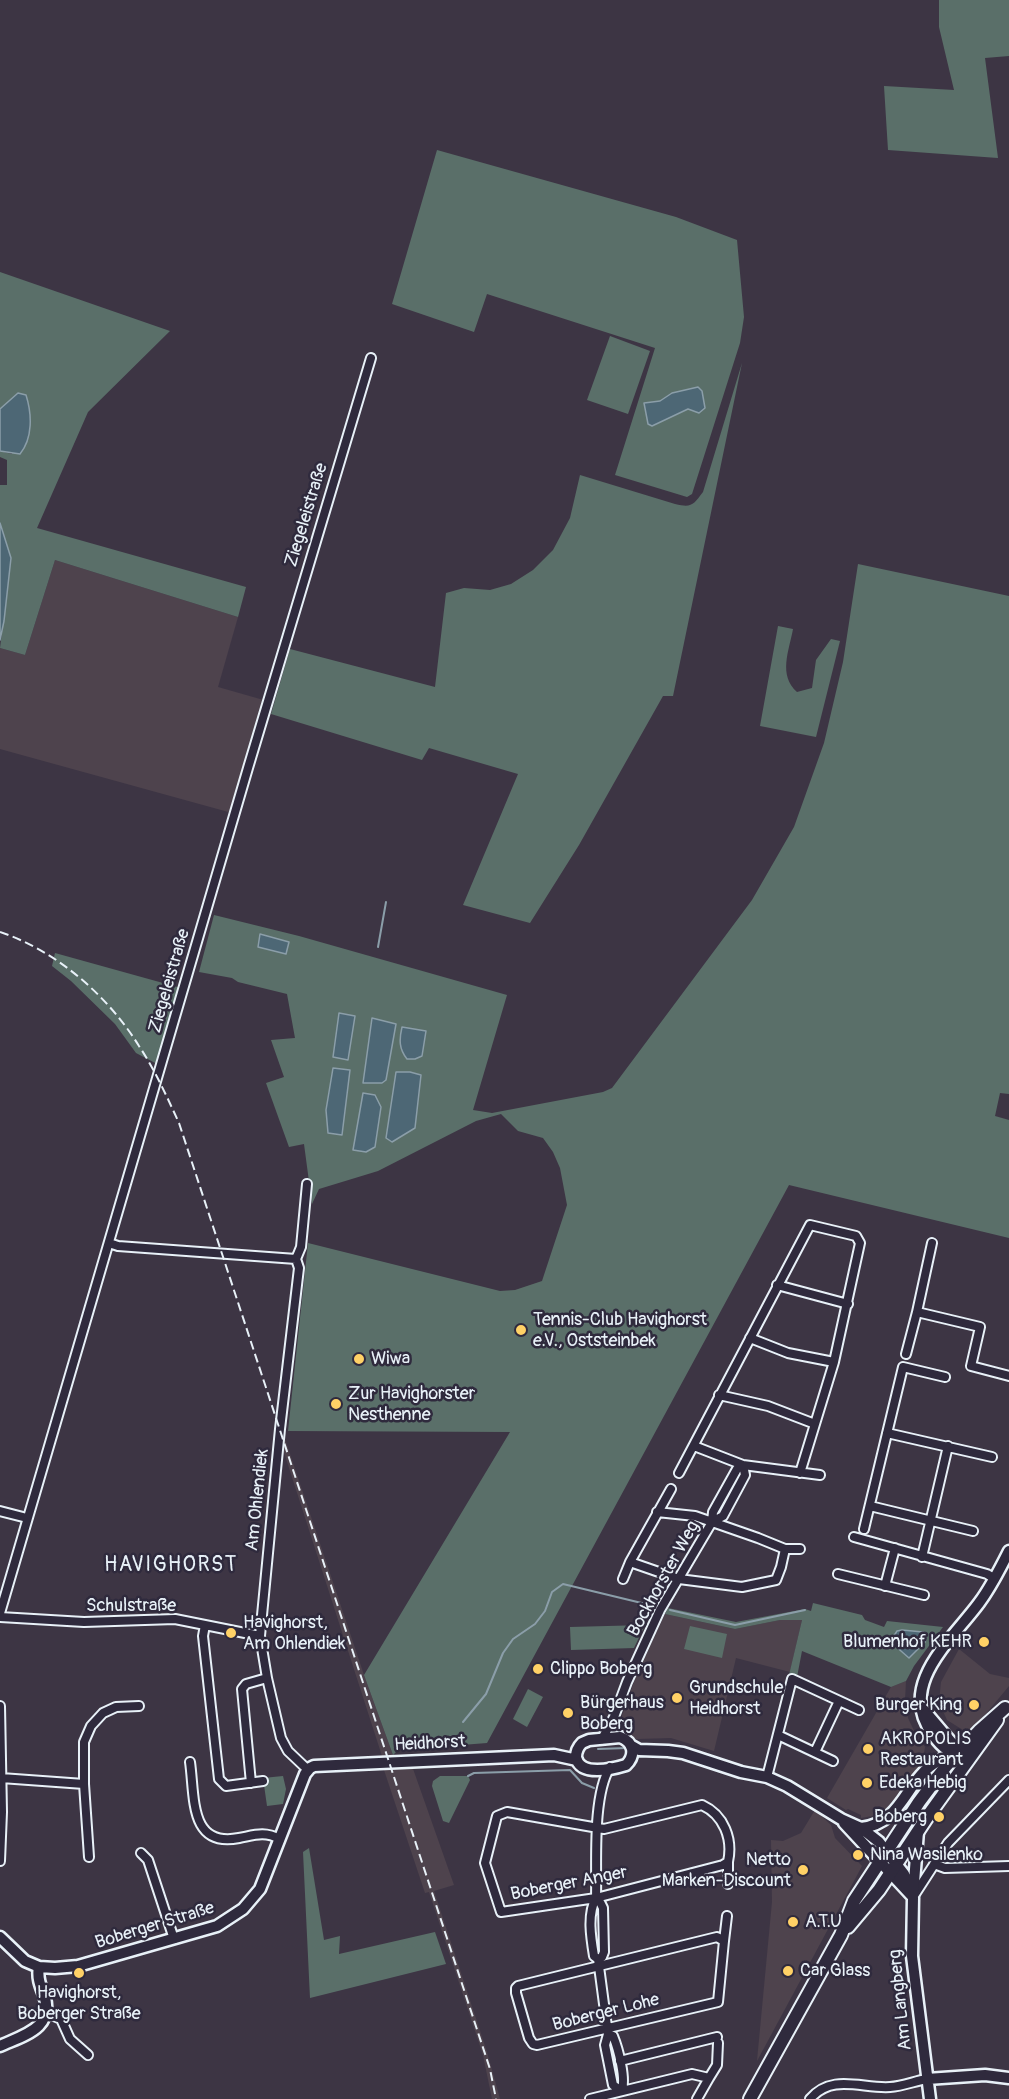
<!DOCTYPE html>
<meta charset="utf-8">
<style>
body{margin:0}
canvas{display:block;background:#3d3544}
</style>
<canvas width="1009" height="2099"></canvas>
<script>
const ctx = document.querySelector('canvas').getContext('2d');
ctx.lineJoin = 'round';
function paint(path, color) { ctx.fillStyle = color; ctx.fill(path, 'evenodd'); }
function strokePath(path, color, width, dash) { ctx.strokeStyle = color; ctx.lineWidth = width; ctx.lineCap = dash ? 'butt' : 'round'; ctx.setLineDash(dash || []); ctx.stroke(path); }
function write(font, color, halo, rows, align = 'center') {
  ctx.font = font + ' Pangolin,sans-serif'; ctx.lineWidth = 5; ctx.setLineDash([]); ctx.textBaseline = 'middle'; ctx.strokeStyle = halo; ctx.fillStyle = color; for (const [text, x, y, turn = 0] of rows) {
    ctx.save(); ctx.translate(x, y); ctx.rotate((+turn || 0) * Math.PI / 180); ctx.textAlign = isNaN(turn) ? turn : align; if (halo) ctx.strokeText(text, 0, 0); ctx.fillText(text, 0, 0); ctx.restore();
  }
}
paint(new Path2D(`
 M55,560L238,617L218,687L267,701L232,813L0,749V648L25,655Z
 M282,1430L364,1675L393,1755L382,1756L280,1440Z
 M665,1614L735,1629L780,1620H802L790,1672L736,1658L714,1751L671,1738L636,1739L625,1732L621,1725L622,1716L635,1679Z
 M959,1649L990,1674L1009,1678V1686L979,1722L971,1729L963,1730L947,1720L939,1702L941,1682Z
 M906,1681L905,1700L908,1718L915,1733L925,1747L922,1764L912,1775L888,1809L872,1816L861,1818V1815L848,1809L846,1810L827,1798L891,1687Z
 M412,1766L454,1885L434,1891L487,2052L500,2099H492L483,2055L429,1892L425,1893L383,1767Z
 M815,1810L831,1825L835,1838L862,1866L757,2061L772,1902L771,1840L783,1841L801,1833Z`), '#4e434d');
paint(new Path2D(`
 M939,0H1009V56L985,58L998,158L888,150L884,86L954,90L939,27Z
 M437,150L676,217L737,240L744,317L740,343L692,494L687,497L615,475L655,348L487,294L474,332L392,304ZM660,401L705,408H688L652,426L644,403Z
 M0,272L170,331L88,412L37,528L246,587L238,617L55,560L25,655L0,648L11,558L0,523V485H7V460L0,457V451L12,454L7,403L0,409Z
 M610,336L650,351L628,414L587,400Z
 M742,363L673,696H663L579,845L530,923L463,905L518,774L429,748L422,760L271,714L290,649L435,687L446,593L464,588L490,590L511,584L533,570L553,550L570,518L580,475L675,504C692,508 693,505 703,492Z
 M858,564L1009,596V1094L1000,1093L995,1116L1009,1120V1238L789,1185L487,1743L398,1750L393,1755L364,1675L510,1432L288,1431L308,1243L500,1291L515,1290L542,1281L567,1205L560,1168L553,1152L543,1138L518,1131L501,1114L476,1121L378,1171L319,1189L312,1204L304,1144L289,1147L266,1083L284,1077L271,1040L295,1038L287,994L238,982L232,978L199,972L214,915L299,936L507,995L473,1110L492,1113L603,1092L612,1088L752,900L794,827L824,743L843,662ZM333,1068L350,1070L341,1135L328,1133Z
 M778,626L793,629C789,651 778,675 797,692L812,688L816,660L831,639L840,641L816,737L760,726Z
 M55,953L181,988L159,1065L136,1053L115,1024L71,981L52,966Z
 M813,1603L862,1615L865,1620L884,1627L887,1621L943,1627L914,1666L906,1681L891,1687L802,1651L797,1677L789,1675L802,1620H780L735,1629L665,1614L668,1608L736,1622L805,1609L811,1611Z
 M645,1625L634,1648L571,1650L570,1627Z
 M690,1626L727,1634L722,1658L684,1649Z
 M528,1689L543,1697L527,1727L513,1719Z
 M283,1776L286,1789L283,1804L267,1806L263,1778Z
 M440,1776H468L470,1780L449,1823L443,1821L432,1786L433,1781Z
 M309,1848L324,1940L340,1936L339,1954L435,1932L446,1964L310,1998L303,1852Z`), '#5a6f69');
const water = new Path2D(`
 M698,387L702,391L705,408L699,413L688,409L652,426L648,424L644,403L660,401L672,393Z
 M18,393L26,395C32,414 33,438 20,454L0,451V409Z
 M0,523L11,558L4,621L0,640Z
 M260,934L289,942L286,954L258,947Z
 M339,1013L355,1016L348,1060L333,1057Z
 M372,1018L396,1024L386,1080L382,1083H363Z
 M402,1027L426,1031L422,1056L415,1059H407C399,1049 399,1040 402,1027Z
 M333,1068L350,1070L342,1135L328,1133L326,1110Z
 M396,1072H410L421,1075L415,1128L392,1142L386,1138Z
 M363,1093L375,1095L381,1107L375,1147L366,1152L353,1150Z
 M902,1630L923,1632L927,1634L925,1642L909,1658L893,1644L892,1639L897,1631Z`);
paint(water, '#4d6775');
strokePath(water, '#8b9ea9', 1.5);
strokePath(new Path2D(`
 M378,947L386,902
 M670,1610L735,1625L805,1610
 M463,1722L486,1694L503,1653L513,1639L535,1624L545,1611L552,1592L563,1584L654,1606
 M598,1749L627,1748
 M468,1776L474,1773L570,1770L582,1783L594,1788`), '#8b9ea9', 2);
const street = new Path2D(`
 M307,1184L301,1247L296,1259L299,1268L280,1429L260,1636L267,1678L281,1738L288,1751L308,1770
 M109,1243L118,1246L296,1259
 M777,1285L848,1304
 M917,1312L932,1243
 M750,1338L788,1353L834,1362
 M906,1354L917,1312L980,1327L971,1366L1009,1376
 M719,1395L768,1406L815,1424
 M887,1433L992,1457
 M694,1446L743,1465L820,1475
 M679,1473L810,1225L856,1236L860,1243L834,1362L800,1473
 M870,1506L973,1531
 M0,1511L27,1518
 M657,1512L695,1516L758,1538L785,1549H800
 M864,1529L903,1367L945,1377
 M854,1537L987,1574L995,1579
 M922,1557L948,1446
 M630,1562L679,1579L742,1587L776,1580L781,1567L785,1549
 M838,1574L924,1595
 M623,1579L630,1562L671,1489
 M885,1586L895,1548
 M0,1613L248,768L371,358
 M0,1617L84,1622L175,1619L260,1636
 M205,1625L203,1636L219,1779L226,1786L263,1781
 M0,1706L2,1812L0,1861
 M778,1735L833,1761
 M602,1739L614,1717L627,1682L660,1610L712,1522L723,1516L745,1475L743,1465L737,1469L713,1512L712,1522
 M815,1752L839,1701
 M190,1762C195,1797 189,1848 239,1838C255,1835 264,1831 280,1839
 M767,1777L792,1679L859,1710
 M1,1778L84,1784
 M251,1783L242,1689L246,1684L267,1678
 M702,1805C724,1815 733,1839 728,1862L723,1865L596,1898L501,1912L485,1863L497,1816L507,1812L604,1829Z
 M141,1853L148,1860L174,1939
 M89,1857L84,1784V1742L91,1726L103,1713L116,1707L139,1706
 M728,1862V1884
 M934,1864L945,1868L1009,1866
 M915,1894L948,1843L1009,1780
 M596,1898L600,1902L603,1908L604,1952L602,1957L598,1959
 M717,1937L724,1941L718,2002L537,2045L533,2044L529,2038L516,1993V1988L518,1986Z
 M724,1941L727,1916
 M47,2013L61,2019L70,2039L88,2055
 M608,2034L613,2036C618,2048 627,2081 621,2091L613,2085L605,2045L608,2034L598,1959L594,1956C591,1938 587,1914 596,1898C597,1863 592,1797 610,1767
 M620,2061L717,2037
 M709,2078L717,2065L718,2043
 M590,2099L692,2074L709,2078L697,2099
 M810,2099C832,2073 862,2089 890,2087C903,2086 915,2081 927,2079`);
const secondary = new Path2D(`
 M924,1710L952,1743L957,1759
 M620,1737C634,1742 636,1755 626,1765C613,1769 579,1777 576,1757C576,1751 578,1747 582,1743L589,1740Z
 M632,1746L639,1750L668,1751L683,1753L741,1772L767,1777L787,1786L841,1819L861,1828L879,1842L904,1874L913,1898L912,1956L930,2099
 M962,1756C949,1754 940,1745 933,1735C896,1685 951,1641 979,1603C991,1587 1000,1569 1009,1551
 M844,1823L911,1895
 M861,1828C904,1823 905,1779 938,1761C943,1758 950,1757 956,1755
 M913,1895L918,1831
 M0,1937L25,1961L39,1967L55,1968L78,1966L217,1926L243,1909L260,1889L305,1774L310,1768L314,1766L554,1755L577,1760
 M0,2046C24,2035 55,2028 44,1995C40,1985 37,1977 39,1967
 M927,2079L985,2075L1009,2078`);
const primary = new Path2D(`
 M848,1927L879,1890L930,1813L997,1720
 M750,2099L841,1935L854,1901L919,1802L946,1766L979,1731L1005,1708`);
strokePath(street, '#e8f1f8', 12);
strokePath(secondary, '#e8f1f8', 15);
strokePath(primary, '#e8f1f8', 16);
strokePath(street, '#2f2a3d', 8);
strokePath(secondary, '#2f2a3d', 10);
strokePath(primary, '#2f2a3d', 12);
strokePath(new Path2D(`
 M0,932C57,951 108,996 139,1046C155,1070 167,1097 179,1123L490,2069L496,2099`), '#e8f1f8', 2, [9, 4.5]);
for (const [x, y, r, color] of [
 [521,1330,6,"#ffd166"],
 [359,1359,6,"#ffd166"],
 [336,1404,6,"#ffd166"],
 [231,1633,6,"#ffd166"],
 [984,1642,6,"#ffd166"],
 [538,1669,6,"#ffd166"],
 [677,1698,6,"#ffd166"],
 [974,1705,6,"#ffd166"],
 [568,1713,6,"#ffd166"],
 [868,1749,6,"#ffd166"],
 [867,1783,6,"#ffd166"],
 [939,1817,6,"#ffd166"],
 [858,1855,6,"#ffd166"],
 [803,1870,6,"#ffd166"],
 [793,1922,6,"#ffd166"],
 [788,1971,6,"#ffd166"],
 [79,1973,6,"#ffd166"]
]) { const dot = new Path2D(); dot.arc(x, y, r, 0, 2 * Math.PI); ctx.fillStyle = color; ctx.fill(dot); strokePath(dot, '#2f2a3d', 2); }
write('18px', '#e8f1f8', '#2f2a3d', [
 ["Ziegeleistraße",307,515,-73],
 ["Ziegeleistraße",170,981,-74],
 ["Am Ohlendiek",258,1500,-84],
 ["Bockhorster Weg",664,1579,-61],
 ["Schulstraße",131,1606],
 ["Heidhorst",430,1744,-3],
 ["Boberger Anger",569,1884,-11],
 ["Boberger Straße",155,1926,-17],
 ["Am Langberg",901,2000,-96],
 ["Boberger Lohe",606,2013,-14]
]);
write('18px', '#e8f1f8', '#2f2a3d', [
 ["Tennis-Club Havighorst",533,1320],
 ["e.V., Oststeinbek",533,1341],
 ["Wiwa",371,1359],
 ["Zur Havighorster",348,1394],
 ["Nesthenne",348,1415],
 ["Havighorst,",243,1623],
 ["Am Ohlendiek",243,1644],
 ["Blumenhof KEHR",972,1642,"right"],
 ["Clippo Boberg",550,1669],
 ["Grundschule",689,1688],
 ["Heidhorst",689,1709],
 ["Bürgerhaus",580,1703],
 ["Boberg",580,1724],
 ["Burger King",962,1705,"right"],
 ["AKROPOLIS",880,1739],
 ["Restaurant",880,1760],
 ["Edeka Hebig",879,1783],
 ["Boberg",927,1817,"right"],
 ["Nina Wasilenko",870,1855],
 ["Netto",791,1860,"right"],
 ["Marken-Discount",791,1881,"right"],
 ["A.T.U",805,1922],
 ["Car Glass",800,1971],
 ["Havighorst,",79,1993,"center"],
 ["Boberger Straße",79,2014,"center"]
], 'left');
ctx.letterSpacing = '1.5px';
write('21px', '#e8f1f8', '#2f2a3d', [
 ["HAVIGHORST",171,1566]
]);
ctx.letterSpacing = '0px';
</script>
